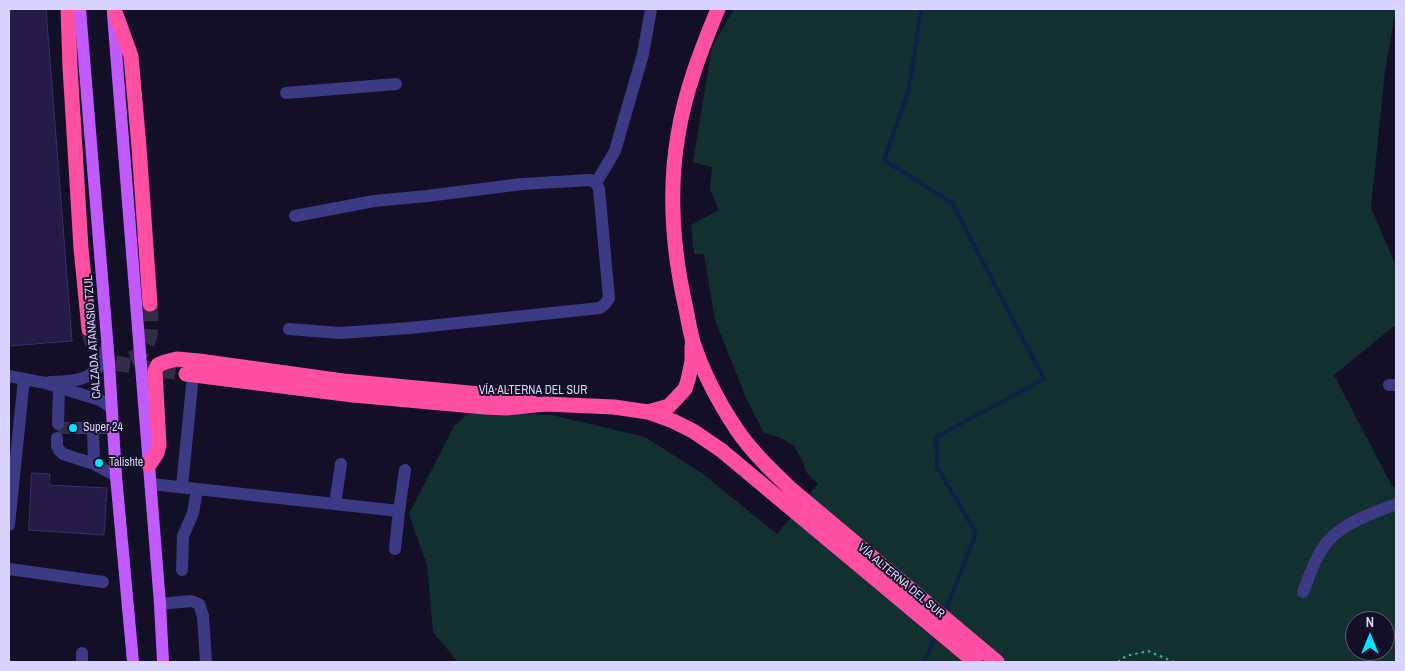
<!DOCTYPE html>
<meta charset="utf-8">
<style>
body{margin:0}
#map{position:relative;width:1405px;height:671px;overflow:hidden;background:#130f26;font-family:"Archivo Narrow",sans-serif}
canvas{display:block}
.frame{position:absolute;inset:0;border:10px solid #d9d4ff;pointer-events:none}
.north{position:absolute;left:1345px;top:611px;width:50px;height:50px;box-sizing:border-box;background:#130f26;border:1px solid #625e7d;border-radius:50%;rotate:0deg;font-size:14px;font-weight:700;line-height:20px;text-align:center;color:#d9d4ff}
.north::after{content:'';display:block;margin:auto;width:18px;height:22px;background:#00e5ff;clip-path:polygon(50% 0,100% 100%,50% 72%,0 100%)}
</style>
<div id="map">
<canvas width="1405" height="671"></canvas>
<div class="frame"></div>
<div class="north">N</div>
</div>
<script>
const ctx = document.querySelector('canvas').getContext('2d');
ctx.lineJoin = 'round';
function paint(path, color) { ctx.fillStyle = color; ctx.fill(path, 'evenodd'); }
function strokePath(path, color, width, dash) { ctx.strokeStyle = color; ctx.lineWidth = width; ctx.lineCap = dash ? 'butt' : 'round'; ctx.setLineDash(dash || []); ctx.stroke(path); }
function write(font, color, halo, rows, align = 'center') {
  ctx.font = font + ' "Archivo Narrow",sans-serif'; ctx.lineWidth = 4; ctx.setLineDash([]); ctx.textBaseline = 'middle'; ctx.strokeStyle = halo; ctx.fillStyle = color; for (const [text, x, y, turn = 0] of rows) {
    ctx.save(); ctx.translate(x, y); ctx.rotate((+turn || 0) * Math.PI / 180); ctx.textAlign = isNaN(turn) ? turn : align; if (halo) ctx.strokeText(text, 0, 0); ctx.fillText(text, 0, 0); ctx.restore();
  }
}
paint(new Path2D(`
 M734,9H1396L1385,71L1371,208L1396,266V327H1393L1334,375L1392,486L1396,488V662H458L433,632L427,565L409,514L454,426L471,411L552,415L645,437L703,474L777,534L818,484L806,472L802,460L794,446L781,438L764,433L747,400L715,320L704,254H694L691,225L719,210L710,190L712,167L693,162L712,47ZM1355,621H1385V651H1355Z`), '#12302f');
strokePath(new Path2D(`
 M921,9L909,89L884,160L952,203L1044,379L936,437L937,467L976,533L944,614
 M924,662L936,634`), '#0c2248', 4);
const building = new Path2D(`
 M9,9H46L72,341L9,346Z
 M32,473L50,474L49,485L107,488L104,535L29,530Z`);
paint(building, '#241b47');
strokePath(building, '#3b2d73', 1);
strokePath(new Path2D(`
 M58,428H75`), '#312d47', 12, [12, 6]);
strokePath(new Path2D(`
 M89,329C91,350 100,359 120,364L186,374
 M131,359C154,350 152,325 150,304`), '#312d47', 15, [15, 8]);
strokePath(new Path2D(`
 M1118,662L1126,656L1148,651L1174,662`), '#2fb8b0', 2, [2.5, 4]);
strokePath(new Path2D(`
 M286,93L396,84
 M596,183L615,151L621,130L643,54L651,9
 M289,329L340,333L410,328L600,308L605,304L609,298L599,189L596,183L590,180L522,184L427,196L374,201L295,216
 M9,376L45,383L100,400L112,408
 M50,382C68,381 91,382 100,364C103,358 105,351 107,345
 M1389,385H1396
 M58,424L59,387
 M75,428H113
 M93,428L94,464
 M57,438V446L59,450L63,454L94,464L116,476
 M151,484L399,511
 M182,487L192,385
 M335,504L341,464
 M9,525L24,379
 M395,549L399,511L405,470
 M9,569L103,582
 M182,570L183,536L193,513L197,489
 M1303,592C1311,573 1317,550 1333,536C1351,520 1374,513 1396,504
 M160,604L191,601L199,604L203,616L206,662
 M82,662V653`), '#3d3a85', 12);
strokePath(new Path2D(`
 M80,9L109,363L116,476L133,662
 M113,14L160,604L163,662`), '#c25bff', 12);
strokePath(new Path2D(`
 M68,9L70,67L81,248L89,329
 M114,9L131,56L139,147L150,304
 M718,9C701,50 685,91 678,135C668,193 673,252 686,309C688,320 690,331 693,342C703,373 719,403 737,430C752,452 772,471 791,489L997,662
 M186,374L353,395L485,407L506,408L545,404L614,407L648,412L673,421L693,431L721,450L975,662
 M648,412L669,406L685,389L688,380L692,361V346
 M149,465L157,453L159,445L155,371L158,365L165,362L177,359L199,361L343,381L522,398L530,400`), '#ff4fa3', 15);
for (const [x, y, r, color] of [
 [73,428,5,"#00e5ff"],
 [99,463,5,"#00e5ff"]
]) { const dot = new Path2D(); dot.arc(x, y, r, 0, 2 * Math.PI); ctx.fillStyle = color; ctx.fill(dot); strokePath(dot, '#130f26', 2); }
write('12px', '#d9d4ff', '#130f26', [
 ["CALZADA ATANASIO TZUL",93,337,-94],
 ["VÍA ALTERNA DEL SUR",533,391],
 ["VÍA ALTERNA DEL SUR",901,581,40]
]);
write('12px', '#d9d4ff', '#130f26', [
 ["Super 24",83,428],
 ["Talishte",109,463]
], 'left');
</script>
